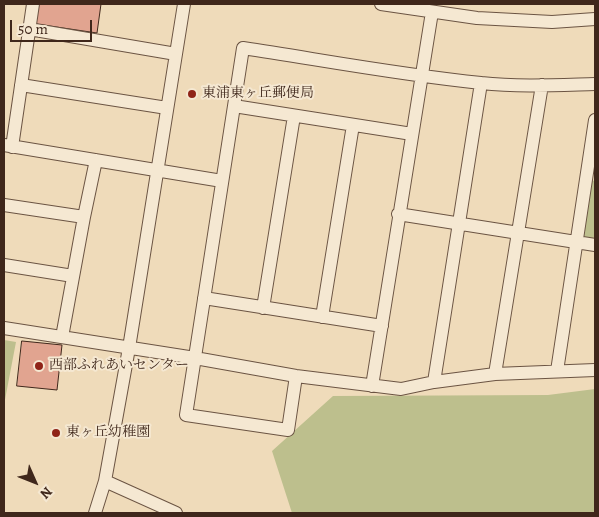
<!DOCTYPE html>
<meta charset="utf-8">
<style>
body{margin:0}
#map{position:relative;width:599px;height:517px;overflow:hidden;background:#efdbba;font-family:Alegreya,serif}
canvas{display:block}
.frame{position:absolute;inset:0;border:5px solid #3f271b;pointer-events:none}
.north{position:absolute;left:10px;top:457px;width:50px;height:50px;-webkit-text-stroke:4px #f5e8d2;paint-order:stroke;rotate:134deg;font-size:14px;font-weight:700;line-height:20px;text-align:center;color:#3f271b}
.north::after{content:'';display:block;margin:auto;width:18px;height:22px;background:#3f271b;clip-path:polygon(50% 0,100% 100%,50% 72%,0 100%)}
.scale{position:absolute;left:10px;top:20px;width:82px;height:22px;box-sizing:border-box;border:2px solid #3f271b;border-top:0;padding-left:6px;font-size:15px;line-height:18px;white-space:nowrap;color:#3f271b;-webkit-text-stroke:4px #f5e8d2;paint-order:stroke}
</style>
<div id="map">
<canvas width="599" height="517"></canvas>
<div class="frame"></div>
<div class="north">N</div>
<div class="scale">50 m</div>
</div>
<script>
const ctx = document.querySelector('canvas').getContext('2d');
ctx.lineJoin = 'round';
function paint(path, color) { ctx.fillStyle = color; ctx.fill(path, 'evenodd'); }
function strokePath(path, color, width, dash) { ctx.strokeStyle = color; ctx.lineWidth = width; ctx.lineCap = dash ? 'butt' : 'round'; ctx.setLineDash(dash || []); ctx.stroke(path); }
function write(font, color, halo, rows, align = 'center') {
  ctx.font = font + ' Alegreya,"Noto Serif JP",serif'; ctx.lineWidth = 4; ctx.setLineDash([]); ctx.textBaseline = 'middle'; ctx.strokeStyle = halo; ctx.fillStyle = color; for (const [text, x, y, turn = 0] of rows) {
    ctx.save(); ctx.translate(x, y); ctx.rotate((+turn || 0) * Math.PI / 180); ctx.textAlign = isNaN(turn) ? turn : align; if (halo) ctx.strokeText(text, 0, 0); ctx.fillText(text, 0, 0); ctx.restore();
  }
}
paint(new Path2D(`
 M589,180L595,181V239L581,238Z
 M4,340L16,342L4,405Z
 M595,389V513H292L272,451L333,396L548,395Z`), '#bdbf8d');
const building = new Path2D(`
 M39,4H101L97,33L36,24Z
 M22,341L62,345L57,390L17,386Z`);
paint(building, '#e1a490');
strokePath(building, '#3f271b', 1);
const minor = new Path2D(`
 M381,4L477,18L552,22L595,19
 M29,29L176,54
 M21,85L167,108
 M234,106L412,134
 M4,145L222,181
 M12,147L33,4
 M4,205L84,217
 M398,214L595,245
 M4,265L73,276
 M204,298L382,326
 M263,308L294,116
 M322,317L353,125
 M4,328L195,358L296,376L401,389L434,382L495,374L595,370
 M62,337L84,217L96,160
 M557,371L595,120
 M495,374L542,85
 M296,376L288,430L186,415L243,48C322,60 401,75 481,83C519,87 557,85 595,84
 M434,382L481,83
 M372,386L432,12
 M105,481L176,513
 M95,513L105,481L129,348L184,4`);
strokePath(minor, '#6b5443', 14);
strokePath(minor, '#f5e8d2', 12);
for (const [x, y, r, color] of [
 [192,94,5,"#8f2418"],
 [39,366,5,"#8f2418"],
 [56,433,5,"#8f2418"]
]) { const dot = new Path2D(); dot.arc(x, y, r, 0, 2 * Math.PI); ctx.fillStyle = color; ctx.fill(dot); strokePath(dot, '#f5e8d2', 2); }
write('14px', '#3f271b', '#f5e8d2', [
 ["東浦東ヶ丘郵便局",202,94],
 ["西部ふれあいセンター",49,366],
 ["東ヶ丘幼稚園",66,433]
], 'left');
</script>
